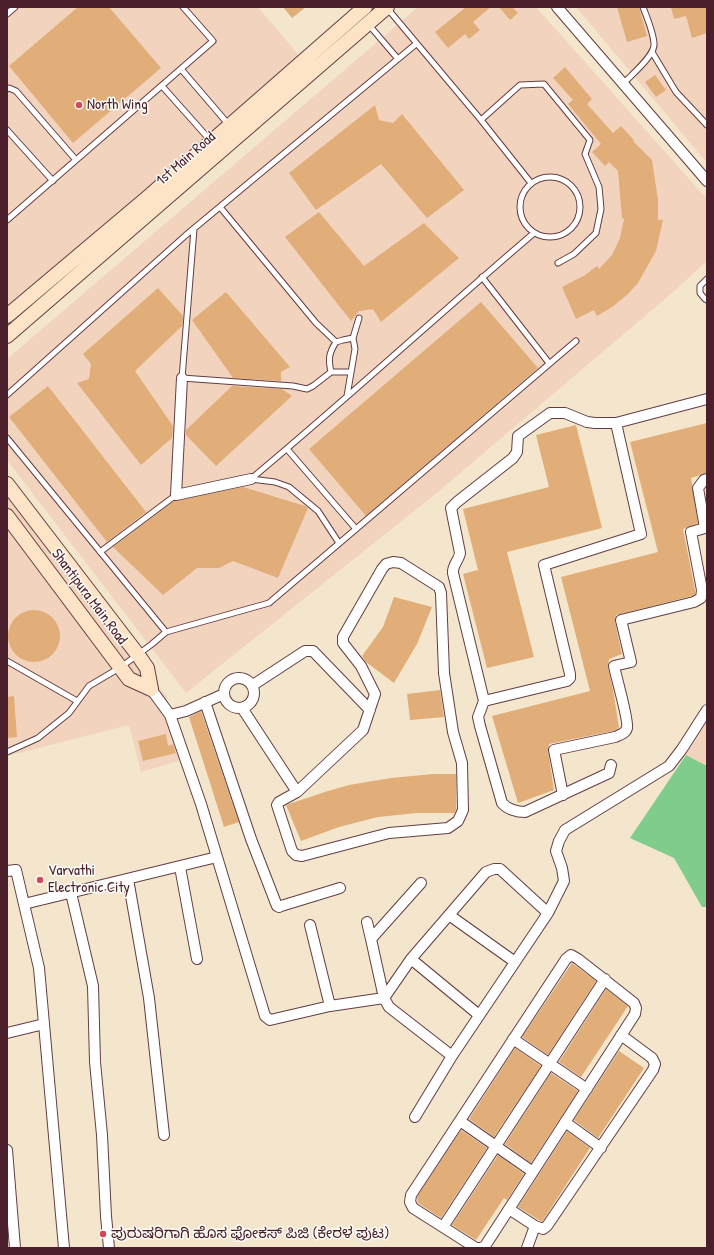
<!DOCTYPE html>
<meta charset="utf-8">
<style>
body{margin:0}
#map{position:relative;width:714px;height:1255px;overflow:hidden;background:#f3e6cc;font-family:"Patrick Hand",sans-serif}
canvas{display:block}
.frame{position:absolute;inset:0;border:8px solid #4a1f2b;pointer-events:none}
</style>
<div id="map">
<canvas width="714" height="1255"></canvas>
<div class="frame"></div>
</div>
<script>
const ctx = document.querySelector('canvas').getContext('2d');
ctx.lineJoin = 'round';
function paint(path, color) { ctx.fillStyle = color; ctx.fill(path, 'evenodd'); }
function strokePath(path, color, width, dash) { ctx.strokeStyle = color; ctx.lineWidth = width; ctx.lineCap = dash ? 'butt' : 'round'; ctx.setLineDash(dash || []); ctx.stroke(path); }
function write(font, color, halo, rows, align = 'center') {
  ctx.font = font + ' "Patrick Hand","Noto Sans Kannada",sans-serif'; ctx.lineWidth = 3; ctx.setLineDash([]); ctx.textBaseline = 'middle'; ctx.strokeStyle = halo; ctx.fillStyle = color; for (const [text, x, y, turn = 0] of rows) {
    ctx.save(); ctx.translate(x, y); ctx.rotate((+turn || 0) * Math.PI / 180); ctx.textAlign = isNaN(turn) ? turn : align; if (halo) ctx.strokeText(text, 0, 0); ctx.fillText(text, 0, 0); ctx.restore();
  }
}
paint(new Path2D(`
 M7,7H258L301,58L7,313Z
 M418,7H536L707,199V261L672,293L439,491L186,693L7,460V359Z
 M576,7H707V163Z
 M7,496L167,697L181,760L141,772L129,725L7,756Z
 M707,722V766L686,755Z`), '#f2d4be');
paint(new Path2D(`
 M686,755L707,766V907H702L674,858L630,838Z`), '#7fcc8c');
paint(new Path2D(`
 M78,7H109L161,68L73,143L9,66Z
 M283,7H306L292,18Z
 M466,7H491L473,22L480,30L469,39L465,34L448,48L435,32Z
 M499,7H512L518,13L510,20Z
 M617,7H639L647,36L627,42Z
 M671,7H707V33L692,38L686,16L674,19Z
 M565,67L592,99L587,104L613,133L621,126L634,140L633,141L652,160L658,200V220H663L656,251L638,283L627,295L612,307L597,316L594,310L576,319L562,287L585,275L597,266L599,269L612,255L620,238L624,219L622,218L618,171L609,162L605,166L592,152L601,144L568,104L573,100L553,78Z
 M655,75L666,90L656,97L645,82Z
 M375,105L379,120L393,123L402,114L464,190L427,218L381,164L316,210L289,173Z
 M319,212L364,266L424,223L459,258L381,322L373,309L359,311L351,321L285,237Z
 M158,288L183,316L182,326L135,371L173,426L172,438L141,465L77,383L89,379L91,364L83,354Z
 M226,292L290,367L281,372V381L233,378L192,320Z
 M481,302L538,368L366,516L309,449Z
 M48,386L146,512L107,542L9,417Z
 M232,386L282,389L292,396L216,466L186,435V430Z
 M707,423V473L691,478L698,523L683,529L695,590V594L692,596L616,615L615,622L622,654L609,659L608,667L613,689L619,728L613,731L549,744L548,751L554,790L518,803L492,716L590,691L561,577L658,552L630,442Z
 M576,425L602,528L507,552L534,657L487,668L463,574L478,570L463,509L549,487L536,435Z
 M243,487L305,506L308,508L278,578L233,561L219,568H197L163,595L113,547L174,501Z
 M394,597L432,607L417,644L394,683L366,662L362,656L383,627Z
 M8 636a26 26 0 1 1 52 0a26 26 0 1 1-52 0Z
 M440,690L444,717L410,720L407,694Z
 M14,696L17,737L7,738V697Z
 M201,711L239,822L224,827L189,717Z
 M166,734L168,746L173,744L176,753L143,761L138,741Z
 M433,774H456V809L455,813H417L378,817L339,827L301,841L286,805L328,791L349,785L391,778Z
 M572,963L596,981L548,1055L522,1037Z
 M606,989L628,1006L581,1077L559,1062Z
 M515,1048L541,1066L494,1137L469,1119Z
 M619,1051L644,1068L598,1138L574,1120Z
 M551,1073L578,1091L531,1163L505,1144Z
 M461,1130L487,1148L441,1218L418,1203L417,1197Z
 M567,1131L590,1148L542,1222L518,1207Z
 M498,1155L524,1174L507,1200L504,1198L476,1240L452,1225Z`), '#e1ae79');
const lane = new Path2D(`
 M387,8L481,120L531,183
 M7,14L15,7
 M369,25L398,59
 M652,52L676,92L707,125
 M181,69L229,125
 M623,84C631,75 656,55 654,43C653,31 647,18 643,7
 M162,86L210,140
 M7,89L9,88L16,91L76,160
 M481,120L520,85L544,84L590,140L585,154L599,187L601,209L596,233L574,254L558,263
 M7,130L53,181
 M520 207a30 30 0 1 1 60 0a30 30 0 1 1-60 0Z
 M7,220L213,41L183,7
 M194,229L182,378L293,386L307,389L313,386L331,372C328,359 329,353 336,342L316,323L220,207
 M482,277L549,363
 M707,279L700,286V293L705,299L707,300
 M336,342L343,340L353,338L359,318
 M331,372H351
 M7,395L186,235L416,44
 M347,396L355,349L353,338
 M7,438L166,632L269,603L356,529L287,449
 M251,479C347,399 439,314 534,233
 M251,479L275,482L289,487L318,511L339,543
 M356,529L576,341
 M100,552L176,495
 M7,661L77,701
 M7,752L38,738L69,713L89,686L121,667L152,644L166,632`);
const street = new Path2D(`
 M557,7L707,181
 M182,378L176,495L251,479
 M393,562L401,563L439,587L441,593L444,673L453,732L462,763L463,810L458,821L448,828L389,833L302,856L296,855L292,851L277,805L279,802L297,792L363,730L375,694L361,666L343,643V637L382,569L386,564Z
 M224 693a15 15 0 1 1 30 0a15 15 0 1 1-30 0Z
 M253,685L305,651H313L370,710
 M151,689L170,715L201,804L265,1016L270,1020L330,1006L384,998L411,959L486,872L494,869H500L548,913L452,1056L389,1007L384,998L371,939L421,883
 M484,701L567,681L570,678V674L544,565L641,534L616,423L707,399
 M205,702L251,839L277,906L279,907L281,906L340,888
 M242,708L297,792
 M170,715L186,711L224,694
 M611,765L609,773L525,812C517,812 507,809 502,803L480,726L478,717L484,701L453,573C452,566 459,560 460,553L451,508L457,502L513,458L517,452L518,436L550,413H565L587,422L595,423H616
 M563,795L554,750L615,737C620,735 626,733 627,728C629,720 616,677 614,666L631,662L621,620L694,602L701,598L702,590L691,532L705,528L698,488L704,480L707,479
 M180,867L197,959
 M7,871L16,870L39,968L64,1248
 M128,879L149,998L164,1135
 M71,893L93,986L95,1062L102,1135L106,1216L109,1248
 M24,904L217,857
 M548,913L564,881L562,868L556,851L559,841L565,830L669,766L682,749L707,710
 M449,915L515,962
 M367,922L371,939
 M310,925L330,1006
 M411,959L479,1015
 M7,1033L44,1024
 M513,1039L587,1089
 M415,1117L452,1056
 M460,1121L533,1172
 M565,1122L601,1148
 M7,1150L15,1248
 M443,1227L605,979
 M480,1248H476L413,1208L410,1202L411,1195L566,959L571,955L578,959L634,1003L636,1008L635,1014L509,1209L535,1226L543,1229L547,1226L653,1070L655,1064L652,1058L621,1035
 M481,1248L485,1246L509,1209
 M527,1248L535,1226`);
const secondary = new Path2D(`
 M7,316L147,198L365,7
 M7,336L387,7
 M7,484L138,655L147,668L151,689
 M7,516L129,679L151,689`);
strokePath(lane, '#633d43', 7);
strokePath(street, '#633d43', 12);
strokePath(secondary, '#633d43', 16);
strokePath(lane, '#fff', 5);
strokePath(street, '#fff', 10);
strokePath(secondary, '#fee4c6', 14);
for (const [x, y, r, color] of [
 [79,105,4,"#d1495b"],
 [40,880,4,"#d1495b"],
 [103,1234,4,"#d1495b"]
]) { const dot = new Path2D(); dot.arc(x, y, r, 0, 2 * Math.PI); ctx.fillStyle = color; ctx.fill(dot); strokePath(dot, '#fdfcf7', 1.5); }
write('15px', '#4a1f2b', '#fdfcf7', [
 ["North Wing",87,105],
 ["Varvathi",48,871],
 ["Electronic City",48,888],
 ["ಪುರುಷರಿಗಾಗಿ ಹೊಸ ಫೋಕಸ್ ಪಿಜಿ (ಕೇರಳ ಪುಟ)",111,1234]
], 'left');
write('15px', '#4a1f2b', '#fdfcf7', [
 ["1st Main Road",186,159,-41],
 ["Shantipura Main Road",89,597,53]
]);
</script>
